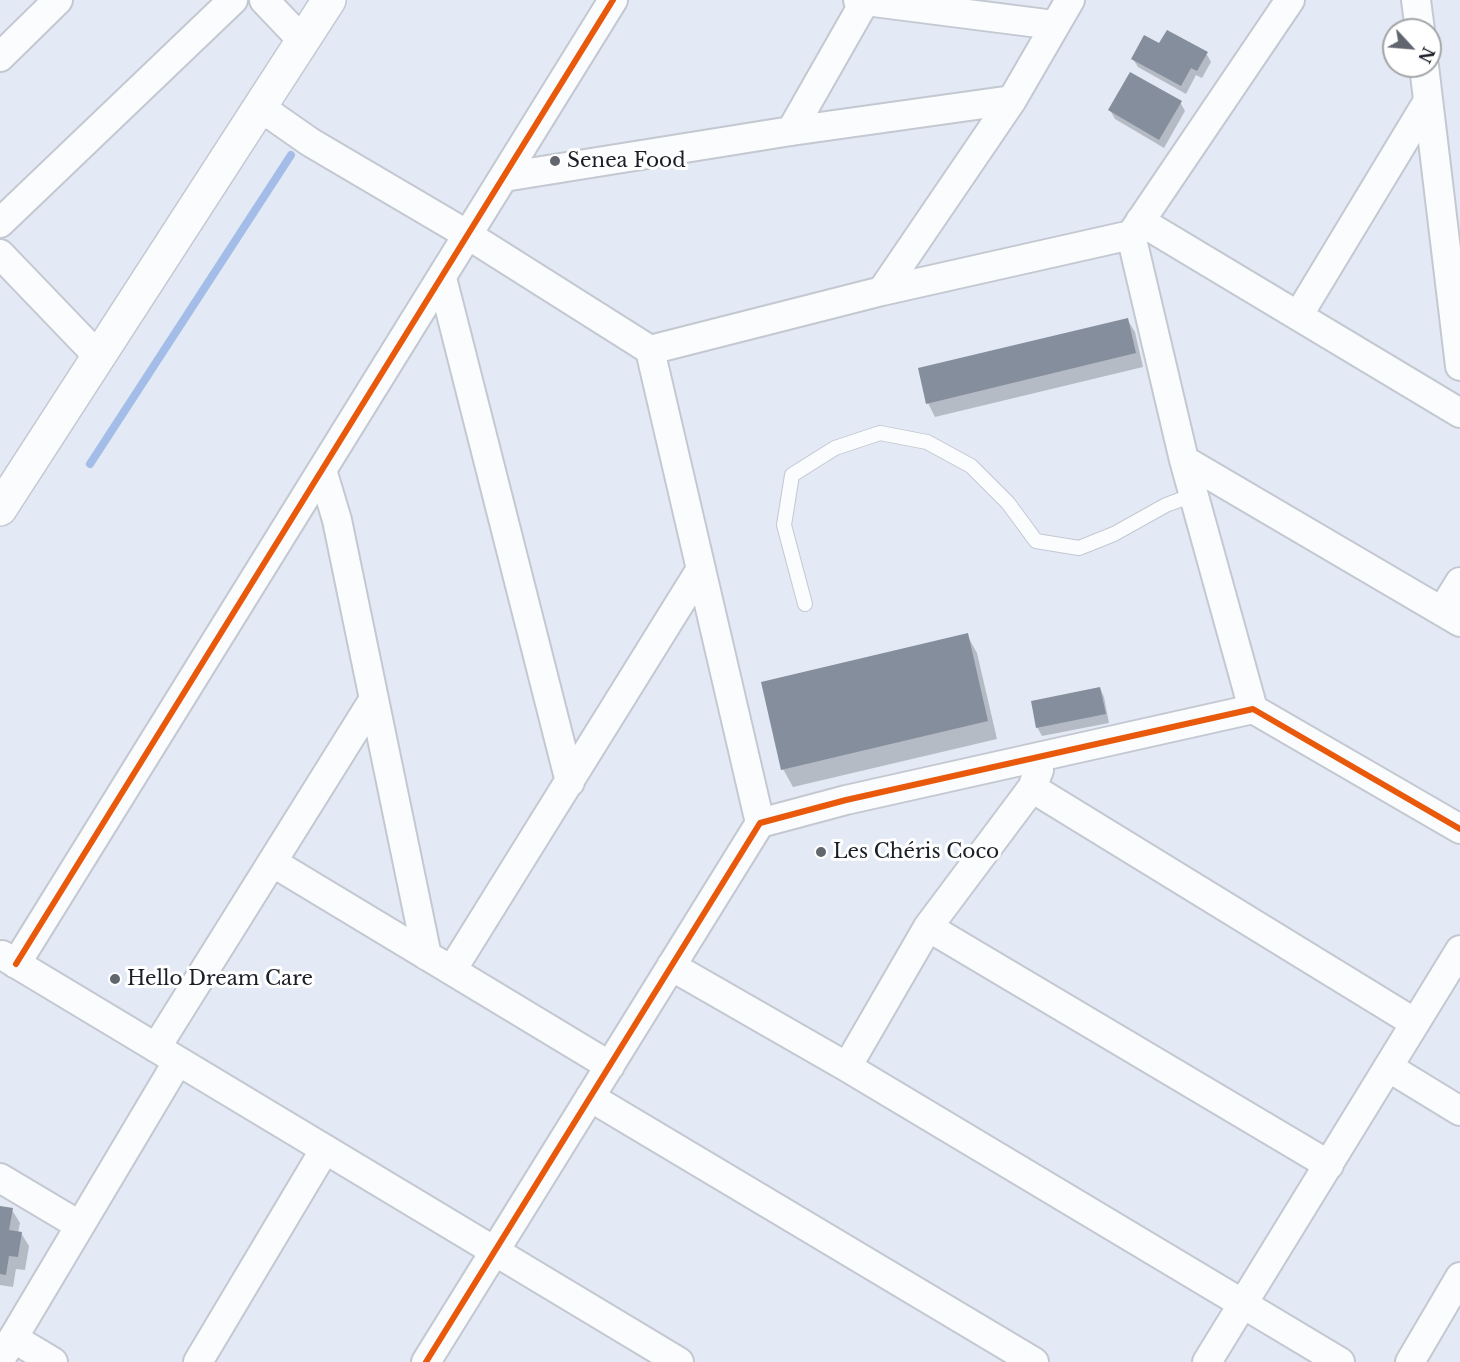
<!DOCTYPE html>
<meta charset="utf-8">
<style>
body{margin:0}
#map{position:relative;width:1460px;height:1362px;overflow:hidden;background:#e3eaf5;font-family:"Libre Baskerville",serif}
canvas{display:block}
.north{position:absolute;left:1382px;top:18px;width:60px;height:60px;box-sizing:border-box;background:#fff;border:2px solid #a3a5a8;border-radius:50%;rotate:116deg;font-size:16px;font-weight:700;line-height:24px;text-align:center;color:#1a1e26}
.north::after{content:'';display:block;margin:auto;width:21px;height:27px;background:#60656e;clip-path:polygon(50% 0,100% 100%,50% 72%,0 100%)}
</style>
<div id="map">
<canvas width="1460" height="1362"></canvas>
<div class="north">N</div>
</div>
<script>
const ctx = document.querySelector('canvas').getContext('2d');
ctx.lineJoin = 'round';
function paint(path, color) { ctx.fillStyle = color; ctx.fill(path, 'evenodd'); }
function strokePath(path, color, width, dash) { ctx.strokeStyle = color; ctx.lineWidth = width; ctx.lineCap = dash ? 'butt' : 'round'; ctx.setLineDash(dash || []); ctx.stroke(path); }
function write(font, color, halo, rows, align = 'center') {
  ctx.font = font + ' "Libre Baskerville",serif'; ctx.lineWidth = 6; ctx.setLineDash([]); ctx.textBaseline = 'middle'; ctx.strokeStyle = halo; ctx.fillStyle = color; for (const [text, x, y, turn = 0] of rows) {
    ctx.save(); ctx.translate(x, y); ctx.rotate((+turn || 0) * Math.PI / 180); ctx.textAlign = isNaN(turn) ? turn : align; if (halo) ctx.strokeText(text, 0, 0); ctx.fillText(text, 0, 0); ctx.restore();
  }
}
paint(new Path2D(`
 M1160,45L1206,53L1211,62L1202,78L1196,75L1186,94L1138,67L1133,59Z
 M1180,102L1185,111L1164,148L1115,119L1110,110Z
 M1127,319L1135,332L1143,367L935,417L928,403Z
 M967,635L977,653L997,739L793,787L783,769Z
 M1100,688L1104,697L1109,723L1042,736L1037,727Z
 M0,1208L12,1210L20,1223L18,1233H21L29,1246L25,1270L16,1269L13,1287L0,1285Z`), '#0003');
strokePath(new Path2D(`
 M90,464L291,155`), '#a3bde8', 8);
paint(new Path2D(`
 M1167,30L1208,52L1197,71L1191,68L1181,86L1131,59L1144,35L1159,43Z
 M1130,72L1182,101L1159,140L1108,110Z
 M1128,318L1136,353L926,404L918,368Z
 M968,633L988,721L781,770L761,682Z
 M1100,687L1106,714L1036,728L1031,701Z
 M0,1206L13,1208L9,1230L22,1232L18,1257L9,1256L6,1275L0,1274Z`), '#858e9c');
const service = new Path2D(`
 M805,604L784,525L792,475L835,448L880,433L927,442L971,466L1008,503L1036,541L1079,548L1114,534L1166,505L1193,495`);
const minor = new Path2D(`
 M264,0L303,41
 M858,0L1054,25
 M1416,0L1420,30
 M0,57L58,0
 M1424,66L1460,366
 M260,107L310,142L468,235L650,350L760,823
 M791,131L865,1
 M504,177L791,131L1012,100
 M1140,221L1460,413
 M0,223L233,0
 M1131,235L1184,460L1253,709
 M0,254L98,356
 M442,278L570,782
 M882,291L1012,100L1070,0
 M1298,316L1428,101
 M650,350L882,291L1131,235L1290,0
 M1184,460L1460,622
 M322,470L337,520L427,956
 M1442,611L1460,582
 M1032,788L1415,1023
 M272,862L610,1066
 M928,927L1329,1165
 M2,955L679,1362
 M16,964L613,0
 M671,966L847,1067L1340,1362
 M452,970L701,569
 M156,1048L374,699
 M847,1067L928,927L1032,788L1039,770
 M1388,1067L1460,1111
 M590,1097L1034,1362
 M0,1178L79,1225
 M13,1338L53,1362
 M0,1360L178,1061
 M198,1362L325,1149
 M426,1362L760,823L846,800L1253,709L1460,829
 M1207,1362L1460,950
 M1410,1362L1460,1277`);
const tertiary = new Path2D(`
 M0,509L329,0`);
strokePath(service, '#c3c8d1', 16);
strokePath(minor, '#c3c8d1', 32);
strokePath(tertiary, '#c3c8d1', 36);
strokePath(service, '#fbfcfe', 14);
strokePath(minor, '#fbfcfe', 28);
strokePath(tertiary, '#fbfcfe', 33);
strokePath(new Path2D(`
 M16,964L613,0
 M426,1362L760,823L846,800L1253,709L1460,829`), '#e8590c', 6);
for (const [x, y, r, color] of [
 [555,161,6,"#60656e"],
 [821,852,6,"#60656e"],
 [115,979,6,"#60656e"]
]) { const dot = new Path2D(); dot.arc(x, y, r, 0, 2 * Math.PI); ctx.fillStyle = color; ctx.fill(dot); strokePath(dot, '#fff', 2); }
write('20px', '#1a1e26', '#fff', [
 ["Senea Food",567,161],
 ["Les Chéris Coco",833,852],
 ["Hello Dream Care",127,979]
], 'left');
</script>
